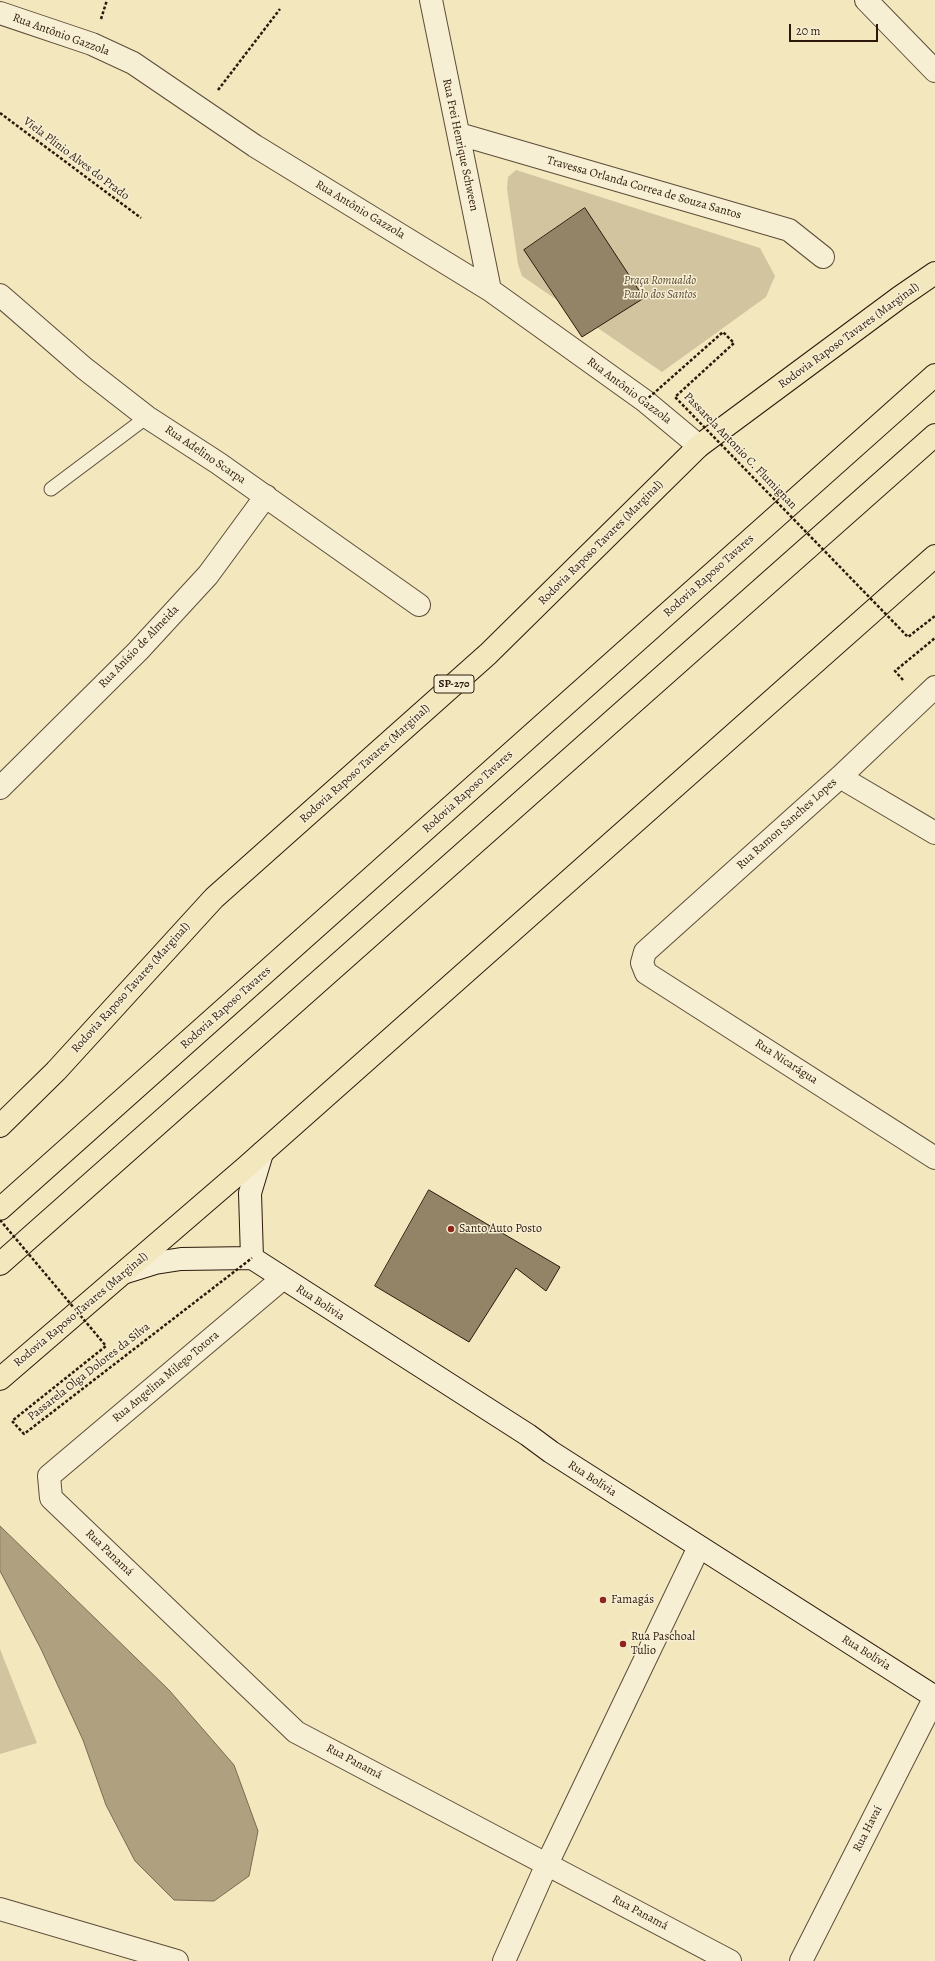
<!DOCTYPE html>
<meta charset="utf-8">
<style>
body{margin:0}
#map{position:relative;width:935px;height:1961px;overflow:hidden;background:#f2e7bd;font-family:Alegreya,serif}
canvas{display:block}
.scale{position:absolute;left:789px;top:24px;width:89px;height:18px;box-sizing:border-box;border:2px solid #2d190b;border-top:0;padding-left:5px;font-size:12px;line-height:14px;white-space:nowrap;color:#2d190b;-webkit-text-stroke:3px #f7efd4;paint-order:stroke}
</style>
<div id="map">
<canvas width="935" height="1961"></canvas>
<div class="scale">20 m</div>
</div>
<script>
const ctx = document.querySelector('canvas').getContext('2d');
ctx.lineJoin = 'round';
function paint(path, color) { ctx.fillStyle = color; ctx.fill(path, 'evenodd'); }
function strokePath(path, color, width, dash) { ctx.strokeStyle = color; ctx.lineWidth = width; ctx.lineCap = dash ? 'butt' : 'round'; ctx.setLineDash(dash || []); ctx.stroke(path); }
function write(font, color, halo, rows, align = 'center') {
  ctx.font = font + ' Alegreya,serif'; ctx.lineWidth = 3; ctx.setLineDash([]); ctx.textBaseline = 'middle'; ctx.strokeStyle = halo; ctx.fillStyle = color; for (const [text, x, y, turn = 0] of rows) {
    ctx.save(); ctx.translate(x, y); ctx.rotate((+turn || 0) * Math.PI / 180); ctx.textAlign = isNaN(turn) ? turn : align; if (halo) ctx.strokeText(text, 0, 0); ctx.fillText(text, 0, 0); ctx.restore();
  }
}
paint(new Path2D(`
 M516,170L760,248L775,276L766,297L662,372L522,276L518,264L507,189L508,177Z
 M0,1649L37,1743L0,1754Z`), '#d1c49f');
const water = new Path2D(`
 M0,1526L169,1690L234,1765L258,1831L249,1876L214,1901L174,1900L135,1861L106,1805L83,1740L41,1649L0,1571Z`);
paint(water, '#afa180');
strokePath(water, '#7b6b51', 1);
const building = new Path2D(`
 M585,208L644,298L582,337L524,250Z
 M429,1190L560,1267L546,1291L516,1268L469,1342L375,1286Z`);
paint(building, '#938468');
strokePath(building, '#2d190b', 1);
const lane = new Path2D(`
 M51,489L147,417`);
const street = new Path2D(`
 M431,0L490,290
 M866,0L935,71
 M0,13L92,44L133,63L255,146L490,290L645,401L699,446
 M459,134L789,230L823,257
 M0,295L84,368L147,417L218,463L419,605
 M935,687L840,777L645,952L642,963L646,973L935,1158
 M840,777L935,833
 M0,788L138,651L208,575L266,496
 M282,1279L49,1476L51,1498L296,1732L730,1961
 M0,1909L177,1961
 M504,1961L547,1864L699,1547
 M801,1961L935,1697`);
const secondary = new Path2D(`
 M252,1258L250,1193L262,1153
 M126,1272L155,1263L181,1259L252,1258L528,1435L551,1452L935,1697`);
const highway = new Path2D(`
 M0,1126L56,1071L214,898L488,654L699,446L900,297L935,273
 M0,1209L935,375
 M0,1264L935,435
 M0,1379L246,1167L935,556`);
strokePath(lane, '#5e4c38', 15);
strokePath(street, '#5e4c38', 24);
strokePath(secondary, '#2d190b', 24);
strokePath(highway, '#2d190b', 24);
strokePath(new Path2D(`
 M101,19L107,0
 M218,90L280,9
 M0,113L141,218
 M903,680L895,671L935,638`), '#2d190b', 2.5, [3, 2]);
strokePath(lane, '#f7efd4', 13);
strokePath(street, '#f7efd4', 22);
strokePath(secondary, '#f7efd4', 22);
strokePath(highway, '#f2e7bd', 22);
strokePath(new Path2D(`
 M645,401L723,332L734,343L675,397L908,637L935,616
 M0,1220L106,1346L12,1421L24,1434L252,1258`), '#2d190b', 2.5, [3, 2]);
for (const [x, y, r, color] of [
 [451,1229,4,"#8f2418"],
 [603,1600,4,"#8f2418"],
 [623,1644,4,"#8f2418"]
]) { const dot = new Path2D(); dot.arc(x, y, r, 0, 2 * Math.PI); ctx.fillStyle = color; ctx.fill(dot); strokePath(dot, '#f7efd4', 1.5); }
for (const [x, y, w] of [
 [454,684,40]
]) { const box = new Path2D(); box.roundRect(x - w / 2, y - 9, w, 18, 3); ctx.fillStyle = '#f7efd4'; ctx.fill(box); strokePath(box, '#2d190b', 1); }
write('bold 11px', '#2d190b', null, [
 ["SP-270",454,684]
]);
write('12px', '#2d190b', '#f7efd4', [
 ["Rua Antônio Gazzola",61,35,20],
 ["Rua Frei Henrique Schween",460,145,78],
 ["Viela Plínio Alves do Prado",76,159,37],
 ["Travessa Orlanda Correa de Souza Santos",644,188,16],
 ["Rua Antônio Gazzola",360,210,31],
 ["Rodovia Raposo Tavares (Marginal)",849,336,-36],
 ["Rua Antônio Gazzola",629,391,37],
 ["Passarela Antonio C. Flumignan",740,451,46],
 ["Rua Adelino Scarpa",205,455,34],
 ["Rodovia Raposo Tavares (Marginal)",601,543,-45],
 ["Rodovia Raposo Tavares",709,576,-42],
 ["Rua Anísio de Almeida",139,647,-46],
 ["Rodovia Raposo Tavares (Marginal)",365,764,-42],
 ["Rodovia Raposo Tavares",468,792,-42],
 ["Rua Ramon Sanches Lopes",787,824,-42],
 ["Rodovia Raposo Tavares (Marginal)",131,988,-48],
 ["Rodovia Raposo Tavares",226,1008,-42],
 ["Rua Nicarágua",786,1062,33],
 ["Rua Bolívia",320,1303,33],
 ["Rodovia Raposo Tavares (Marginal)",81,1310,-40],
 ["Passarela Olga Dolores da Silva",89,1372,-38],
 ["Rua Angelina Milego Totora",166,1377,-40],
 ["Rua Bolívia",592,1479,33],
 ["Rua Panamá",109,1553,44],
 ["Rua Bolívia",866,1653,32],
 ["Rua Panamá",354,1762,28],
 ["Rua Havaí",868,1829,-63],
 ["Rua Panamá",640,1913,28]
]);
write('italic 12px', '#5e4c37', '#f7efd4', [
 ["Praça Romualdo",660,281],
 ["Paulo dos Santos",660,295]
]);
write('12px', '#2d190b', '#f7efd4', [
 ["Santo Auto Posto",459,1229],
 ["Famagás",611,1600],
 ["Rua Paschoal",631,1637],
 ["Tulio",631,1651]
], 'left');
</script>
